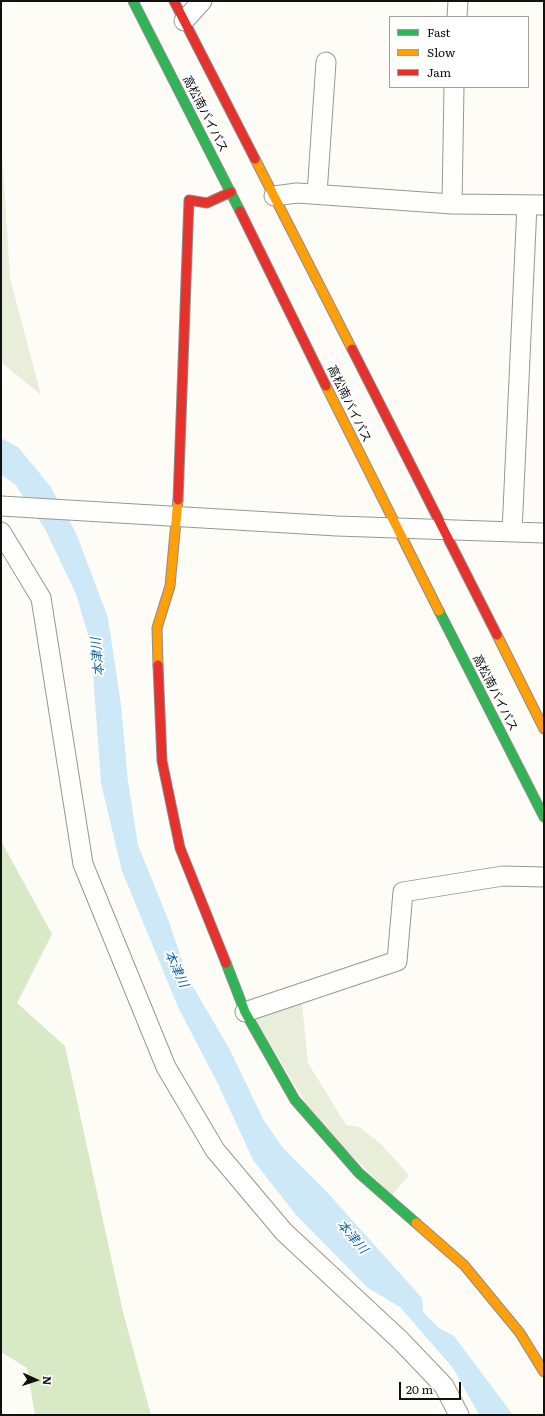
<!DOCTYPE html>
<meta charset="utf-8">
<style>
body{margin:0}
#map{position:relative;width:545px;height:1416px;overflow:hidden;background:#fdfcf7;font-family:Literata,serif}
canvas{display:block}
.frame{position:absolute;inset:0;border:2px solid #111;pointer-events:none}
.legend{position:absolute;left:389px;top:16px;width:140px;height:72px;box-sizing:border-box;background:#fff;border:1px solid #a0a0a0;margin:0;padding:5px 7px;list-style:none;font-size:12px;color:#111}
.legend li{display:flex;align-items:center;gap:8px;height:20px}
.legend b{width:20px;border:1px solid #a0a0a0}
.north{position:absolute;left:16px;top:1360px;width:40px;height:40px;-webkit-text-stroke:3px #fff;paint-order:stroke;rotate:93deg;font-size:11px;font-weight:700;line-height:16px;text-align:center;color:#111}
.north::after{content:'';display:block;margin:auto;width:14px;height:18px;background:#111;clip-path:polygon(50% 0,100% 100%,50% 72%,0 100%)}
.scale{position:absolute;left:399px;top:1382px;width:62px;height:18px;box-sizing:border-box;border:2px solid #111;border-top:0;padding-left:5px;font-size:12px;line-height:14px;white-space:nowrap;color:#111;-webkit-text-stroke:3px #fff;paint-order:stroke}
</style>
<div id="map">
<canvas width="545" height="1416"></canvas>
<div class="frame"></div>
<ul class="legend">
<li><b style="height:5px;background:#30b455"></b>Fast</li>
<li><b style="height:5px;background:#ff9f0a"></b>Slow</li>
<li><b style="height:5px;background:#e5322d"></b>Jam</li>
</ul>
<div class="north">N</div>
<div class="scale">20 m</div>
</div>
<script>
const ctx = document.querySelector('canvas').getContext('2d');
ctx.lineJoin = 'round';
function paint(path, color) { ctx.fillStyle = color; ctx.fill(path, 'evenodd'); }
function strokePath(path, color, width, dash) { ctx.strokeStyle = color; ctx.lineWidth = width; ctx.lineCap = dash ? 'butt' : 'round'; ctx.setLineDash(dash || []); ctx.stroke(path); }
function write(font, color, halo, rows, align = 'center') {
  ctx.font = font + ' Literata,"Noto Sans JP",serif'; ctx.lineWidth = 4; ctx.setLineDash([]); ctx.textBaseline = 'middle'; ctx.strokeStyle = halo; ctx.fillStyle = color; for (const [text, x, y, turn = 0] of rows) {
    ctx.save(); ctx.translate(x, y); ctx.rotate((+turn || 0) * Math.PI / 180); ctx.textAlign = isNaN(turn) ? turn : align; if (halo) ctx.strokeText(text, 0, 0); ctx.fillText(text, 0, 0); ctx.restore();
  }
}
paint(new Path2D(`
 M1,841L52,934L17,1003L65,1046L123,1312L151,1415H35L27,1368L1,1352Z`), '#d8eac5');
paint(new Path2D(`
 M1,151H2L10,278L41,395L1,362Z
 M296,1002L302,1004L308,1063L346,1125L359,1127L381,1144L409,1175L392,1195L315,1119L253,1015Z`), '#e9eedb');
paint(new Path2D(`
 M1,438L18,447L50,486L76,533L108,618L121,705L128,782L138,845L169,922L188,978L230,1050L263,1119L283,1148L326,1191L422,1298L423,1312L439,1328L454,1336L513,1415H479L453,1368L400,1307L368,1288L297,1216L253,1160L218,1084L178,1007L122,871L101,783L91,645L76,594L45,529L15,484L1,475Z`), '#cde8f7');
const street = new Path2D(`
 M457,17L458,1
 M184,21L202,1
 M317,194L326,62
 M274,196L297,193L452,204L544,205
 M452,204L454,87
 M1,506L337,526L544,533
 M1,532L41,598L83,864L166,1067L215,1150L284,1232L401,1341L444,1386L459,1415
 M512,532L527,205
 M245,1012L397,961L403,892L503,876L544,877`);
const fast = new Path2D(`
 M133,1L240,211
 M439,611L544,817
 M226,963L245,1012L295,1100L359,1173L416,1223`);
const slow = new Path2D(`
 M255,159L352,349
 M326,386L439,611
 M497,635L544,729
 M158,665L157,628L170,586L178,500
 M416,1223L464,1265L520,1333L544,1372`);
const jam = new Path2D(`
 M174,1L255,159
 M240,211L326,386
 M352,349L497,635
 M178,500L189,200L207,203L231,192
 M158,665L162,761L180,848L226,963`);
strokePath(street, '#979795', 21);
strokePath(fast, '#8e8d8b', 11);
strokePath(slow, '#8e8d8b', 11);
strokePath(jam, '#8e8d8b', 11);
strokePath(street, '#fffffe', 19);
strokePath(fast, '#30b455', 9);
strokePath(slow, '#ff9f0a', 9);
strokePath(jam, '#e5322d', 9);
write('12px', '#111', '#fff', [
 ["高松南バイパス",205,114,63],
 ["高松南バイパス",349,404,64],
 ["高松南バイパス",495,693,63]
]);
write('italic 13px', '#1768a6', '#fff', [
 ["本津川",98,657,-95],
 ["本津川",176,969,65],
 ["本津川",352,1237,49]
]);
</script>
